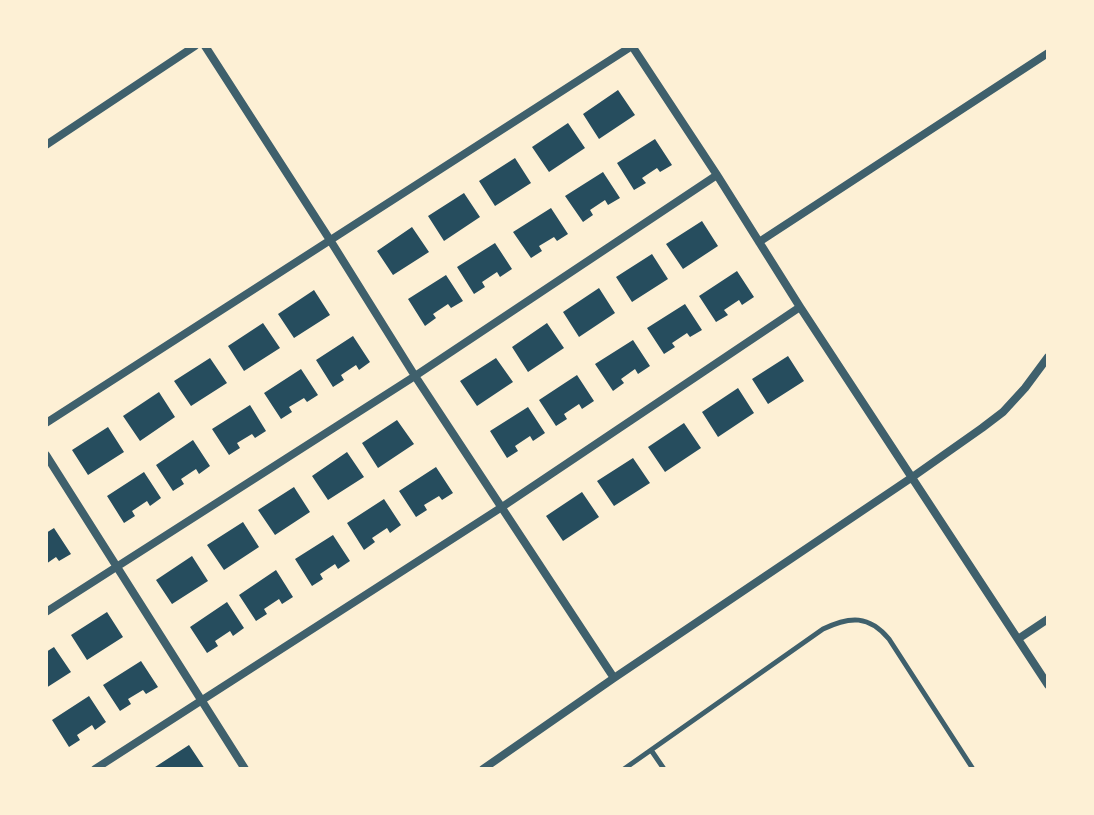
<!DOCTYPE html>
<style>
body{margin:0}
#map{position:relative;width:1094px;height:815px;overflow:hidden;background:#fdf0d5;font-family:Figtree,sans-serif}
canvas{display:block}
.frame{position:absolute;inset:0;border:48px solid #fdf0d5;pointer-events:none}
</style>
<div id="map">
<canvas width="1094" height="815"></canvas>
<div class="frame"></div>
</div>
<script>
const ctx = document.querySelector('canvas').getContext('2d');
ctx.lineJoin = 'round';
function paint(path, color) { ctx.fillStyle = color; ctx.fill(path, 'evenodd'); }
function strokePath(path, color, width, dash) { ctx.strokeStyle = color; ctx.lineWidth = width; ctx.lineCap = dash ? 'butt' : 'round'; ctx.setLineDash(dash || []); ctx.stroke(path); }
paint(new Path2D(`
 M618,90L635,115L599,139L583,114Z
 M568,123L585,148L549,172L532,147Z
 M655,139L672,165L660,172L657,168L642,178L646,183L634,190L617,163Z
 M515,158L531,183L495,206L479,181Z
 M603,172L620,198L608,205L605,200L590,210L593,215L583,222L565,196Z
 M464,193L480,217L444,241L428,216Z
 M551,208L568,234L557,241L554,237L539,246L542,251L531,258L513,232Z
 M702,221L718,246L683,269L666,244Z
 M412,227L429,252L393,275L377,251Z
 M495,243L512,269L500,277L497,272L482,282L485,287L474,294L457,267Z
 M652,254L668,279L632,302L616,277Z
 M737,271L754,297L742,305L739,300L724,310L728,315L716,322L699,296Z
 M446,275L463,301L451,308L448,304L433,314L436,318L425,326L408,299Z
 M599,288L615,313L579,337L563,312Z
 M314,290L330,315L294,338L278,314Z
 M685,304L702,330L690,337L687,333L672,343L675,347L664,354L647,328Z
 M263,323L280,348L244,371L228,346Z
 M547,323L564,348L528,372L512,347Z
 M353,336L370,362L359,370L356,365L341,375L344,380L333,387L316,360Z
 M633,340L650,366L638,374L635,369L621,379L624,383L613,391L595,364Z
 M788,356L804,381L768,404L752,379Z
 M210,358L227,383L191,406L174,381Z
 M496,358L513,382L477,406L460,381Z
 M301,369L318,395L307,402L304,398L289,407L292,412L281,419L264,393Z
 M577,375L594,401L582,409L579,404L564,414L567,419L556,426L539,400Z
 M738,388L754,413L718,437L702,412Z
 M159,392L175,417L140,441L123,416Z
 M250,405L266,431L255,438L252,434L237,443L240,448L229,455L212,429Z
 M528,407L545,433L533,441L530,436L515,446L518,451L507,458L490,431Z
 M397,420L414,444L378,468L362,443Z
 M684,423L701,448L665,472L648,447Z
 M108,427L124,452L88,475L72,450Z
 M193,440L210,466L199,474L196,469L181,479L184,484L173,491L156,465Z
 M347,452L364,477L328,500L312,476Z
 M633,458L650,483L614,506L597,481Z
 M436,467L453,493L442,500L439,496L424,505L427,510L416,517L399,491Z
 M144,472L161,498L150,506L147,501L132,511L135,516L124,523L107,496Z
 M294,487L310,512L275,535L258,510Z
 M582,492L599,517L563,541L546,516Z
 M384,499L401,525L390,533L387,528L372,538L375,542L364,550L347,523Z
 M243,522L259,547L224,570L207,545Z
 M54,528L71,554L59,561L56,557L46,564V533Z
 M333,535L350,561L338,569L335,564L320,574L323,579L312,586L295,559Z
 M192,556L208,581L172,604L156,580Z
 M276,570L293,597L282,604L279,599L264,609L267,614L256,621L239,595Z
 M227,602L244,628L233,636L230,631L215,641L218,646L207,653L190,627Z
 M107,612L123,637L87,660L71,635Z
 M54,647L71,672L46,688V652Z
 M141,661L158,687L146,694L143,690L128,699L131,704L120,711L103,685Z
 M89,696L106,722L95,730L92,725L77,735L80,740L69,747L52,720Z
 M189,745L205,769H152Z`), '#264d5e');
strokePath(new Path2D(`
 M651,750L664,769
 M624,769L823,629C850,616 869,615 889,639L973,769`), '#3f606c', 5);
strokePath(new Path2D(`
 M205,46L330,240L415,376L614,678
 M632,46L717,175L800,307L1048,685
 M46,145L195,46
 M759,242L1048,53
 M46,423L632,46
 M46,455L245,769
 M46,612L415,376L717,175
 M1018,639L1048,619
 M95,769L502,507L800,307
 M483,769L614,678L911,478L982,428L1003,412L1025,388L1048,357`), '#3f606c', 8);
</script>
